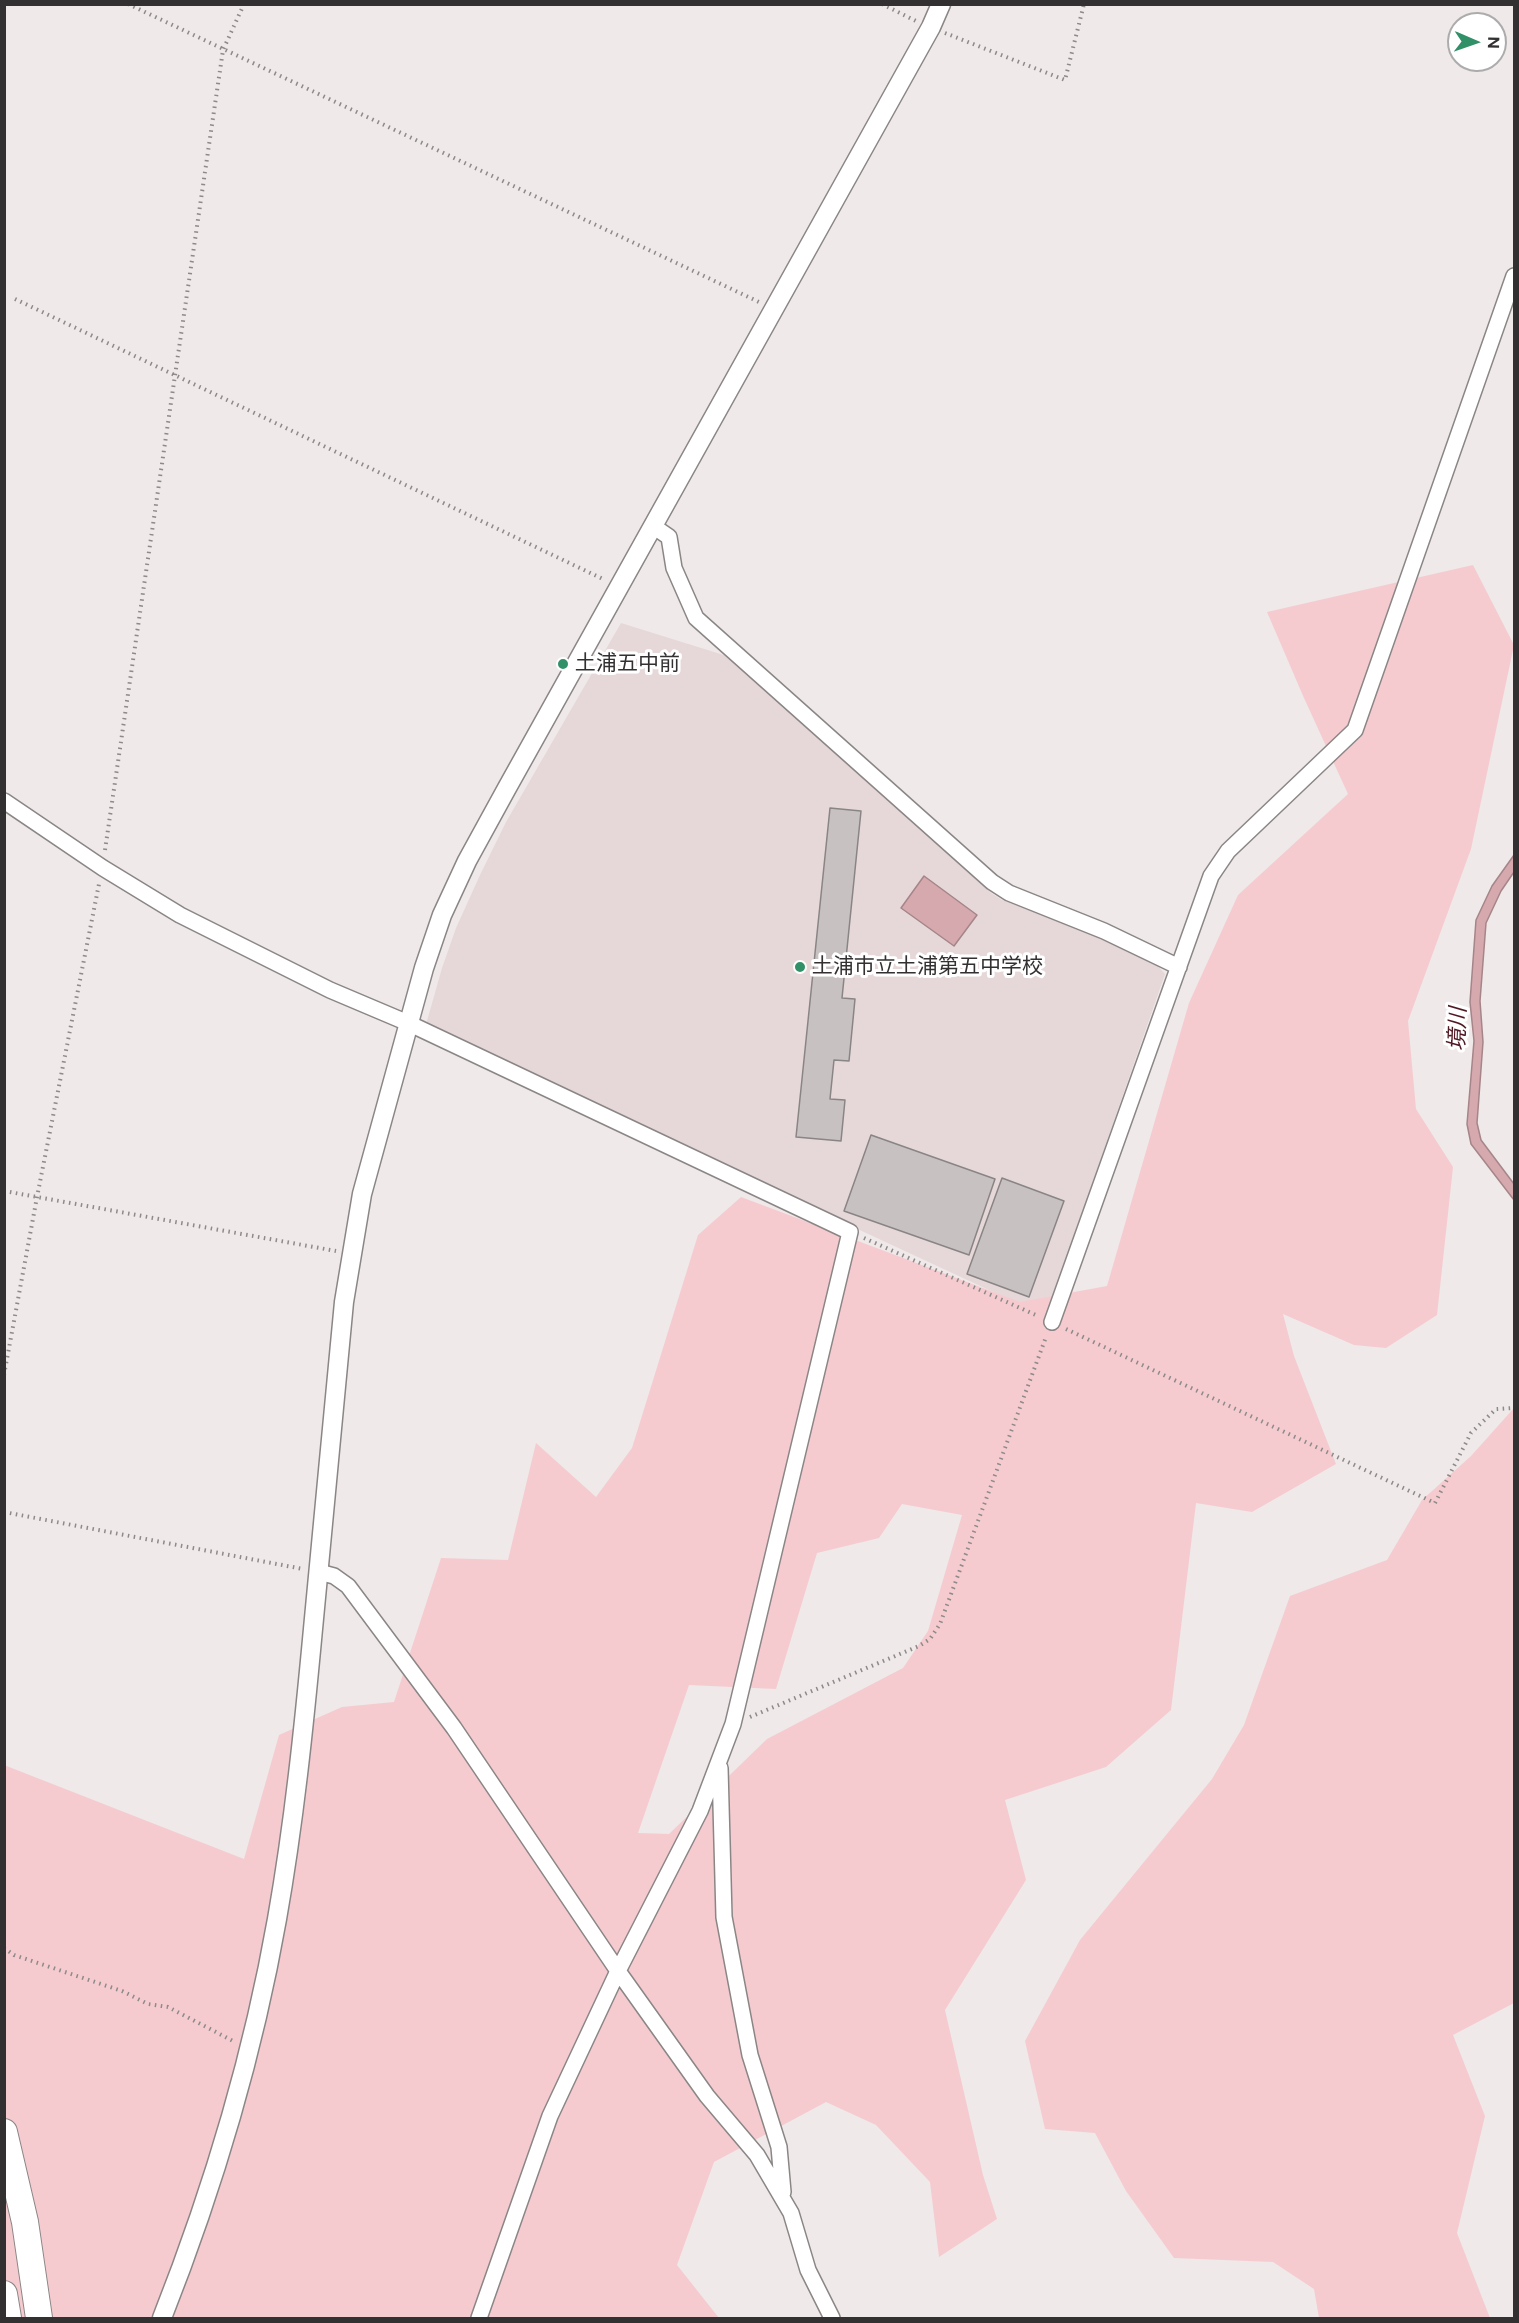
<!DOCTYPE html>
<meta charset="utf-8">
<style>
body{margin:0}
#map{position:relative;width:1519px;height:2323px;overflow:hidden;background:#efe9e9;font-family:Figtree,sans-serif}
canvas{display:block}
.frame{position:absolute;inset:0;border:6px solid #323030;pointer-events:none}
.north{position:absolute;left:1447px;top:12px;width:60px;height:60px;box-sizing:border-box;background:#fff;border:2px solid #adacac;border-radius:50%;rotate:92deg;font-size:16px;font-weight:700;line-height:24px;text-align:center;color:#323030}
.north::after{content:'';display:block;margin:auto;width:21px;height:27px;background:#329068;clip-path:polygon(50% 0,100% 100%,50% 72%,0 100%)}
</style>
<div id="map">
<canvas width="1519" height="2323"></canvas>
<div class="frame"></div>
<div class="north">N</div>
</div>
<script>
const ctx = document.querySelector('canvas').getContext('2d');
ctx.lineJoin = 'round';
function paint(path, color) { ctx.fillStyle = color; ctx.fill(path, 'evenodd'); }
function strokePath(path, color, width, dash) { ctx.strokeStyle = color; ctx.lineWidth = width; ctx.lineCap = dash ? 'butt' : 'round'; ctx.setLineDash(dash || []); ctx.stroke(path); }
function write(font, color, halo, rows, align = 'center') {
  ctx.font = font + ' Figtree,"Noto Sans JP",sans-serif'; ctx.lineWidth = 6; ctx.setLineDash([]); ctx.textBaseline = 'middle'; ctx.strokeStyle = halo; ctx.fillStyle = color; for (const [text, x, y, turn = 0] of rows) {
    ctx.save(); ctx.translate(x, y); ctx.rotate((+turn || 0) * Math.PI / 180); ctx.textAlign = isNaN(turn) ? turn : align; if (halo) ctx.strokeText(text, 0, 0); ctx.fillText(text, 0, 0); ctx.restore();
  }
}
paint(new Path2D(`
 M621,623L730,657L955,858L991,893L1002,900L1081,930L1157,965L1165,974L1048,1311H1034L425,1028L442,968L456,928L480,875L506,822Z`), '#e6d8d9');
paint(new Path2D(`
 M1473,565L1514,645L1471,849L1408,1021L1416,1109L1453,1167L1437,1315L1386,1348L1354,1345L1283,1314L1294,1356L1336,1464L1252,1512L1196,1503L1171,1710L1106,1767L1005,1800L1026,1880L945,2010L983,2175L997,2219L939,2257L930,2182L876,2125L826,2102L714,2162L677,2265L719,2318H5L4,1765L244,1859L279,1735L342,1707L394,1702L441,1558L508,1560L536,1443L596,1497L632,1448L698,1235L741,1197L1020,1302L1107,1286L1189,1003L1238,895L1348,794L1304,698L1267,612ZM902,1504L962,1515L928,1631L903,1668L767,1739L669,1834L638,1833L689,1685L776,1689L817,1553L879,1538Z
 M1514,1408V2003L1453,2035L1485,2116L1457,2233L1490,2318H1319L1314,2289L1273,2262L1174,2258L1126,2191L1095,2133L1045,2129L1025,2041L1080,1940L1212,1779L1244,1725L1290,1596L1387,1560L1422,1500L1471,1456Z`), '#f5cbcf');
const water = new Path2D(`
 M1514,855V872L1501,891L1486,923L1480,1001L1483,1042L1477,1123L1481,1140L1514,1184V1200L1471,1144L1467,1124L1474,1041L1470,1002L1476,920L1492,886Z
 M924,876L977,915L954,946L901,908Z`);
paint(water, '#d6a9ae');
strokePath(water, '#a58588', 1.5);
const building = new Path2D(`
 M830,808L861,811L842,998L855,999L849,1061L834,1060L830,1099L845,1100L841,1141L796,1137Z
 M871,1135L995,1179L969,1255L844,1211Z
 M1002,1178L1064,1201L1029,1297L967,1274Z`);
paint(building, '#c7c1c2');
strokePath(building, '#8a8585', 1.5);
const minor = new Path2D(`
 M653,526L669,537L674,568L696,618L992,882L1009,893L1104,931L1179,967
 M4,801L103,868L180,915L330,990L408,1023L850,1232L733,1724L700,1811L618,1971L550,2116L479,2318
 M1052,1322L1211,876L1228,851L1355,730L1514,276
 M319,1572L334,1576L348,1586L454,1728L618,1971L707,2096L757,2155L791,2213L808,2270L832,2318
 M720,1768L724,1917L750,2055L779,2147L783,2192`);
const tertiary = new Path2D(`
 M162,2318C213,2189 253,2055 277,1919C294,1823 304,1726 313,1629C324,1520 334,1411 344,1302L362,1194L424,968L442,915L467,861L507,788L931,27L941,4`);
const trunk = new Path2D(`
 M4,2132L25,2222L39,2318
 M4,2294L8,2318`);
strokePath(minor, '#8b8686', 18);
strokePath(tertiary, '#8b8686', 21);
strokePath(trunk, '#8b8686', 28);
strokePath(new Path2D(`
 M128,4L759,302
 M882,4L916,21
 M945,33L1065,80L1084,4
 M15,299L603,579
 M105,850L223,50L244,4
 M4,1191L336,1251
 M864,1238L1038,1316
 M1066,1329L1435,1503L1471,1433L1496,1409L1514,1408
 M4,1375L37,1197L99,884
 M4,1512L303,1569
 M750,1717L919,1646L930,1639L940,1624L1046,1337
 M4,1948L14,1955L122,1991L148,2004L168,2007L235,2042`), '#8e8a8a', 4, [1.5, 4.5]);
strokePath(minor, '#fff', 15);
strokePath(tertiary, '#fff', 18);
strokePath(trunk, '#fff', 26);
for (const [x, y, r, color] of [
 [563,664,6,"#329068"],
 [800,967,6,"#329068"]
]) { const dot = new Path2D(); dot.arc(x, y, r, 0, 2 * Math.PI); ctx.fillStyle = color; ctx.fill(dot); strokePath(dot, '#fff', 2); }
write('21px', '#323030', '#fff', [
 ["土浦五中前",575,664],
 ["土浦市立土浦第五中学校",812,967]
], 'left');
write('italic 22px', '#4f1823', '#fff', [
 ["境川",1458,1029,-88]
]);
</script>
